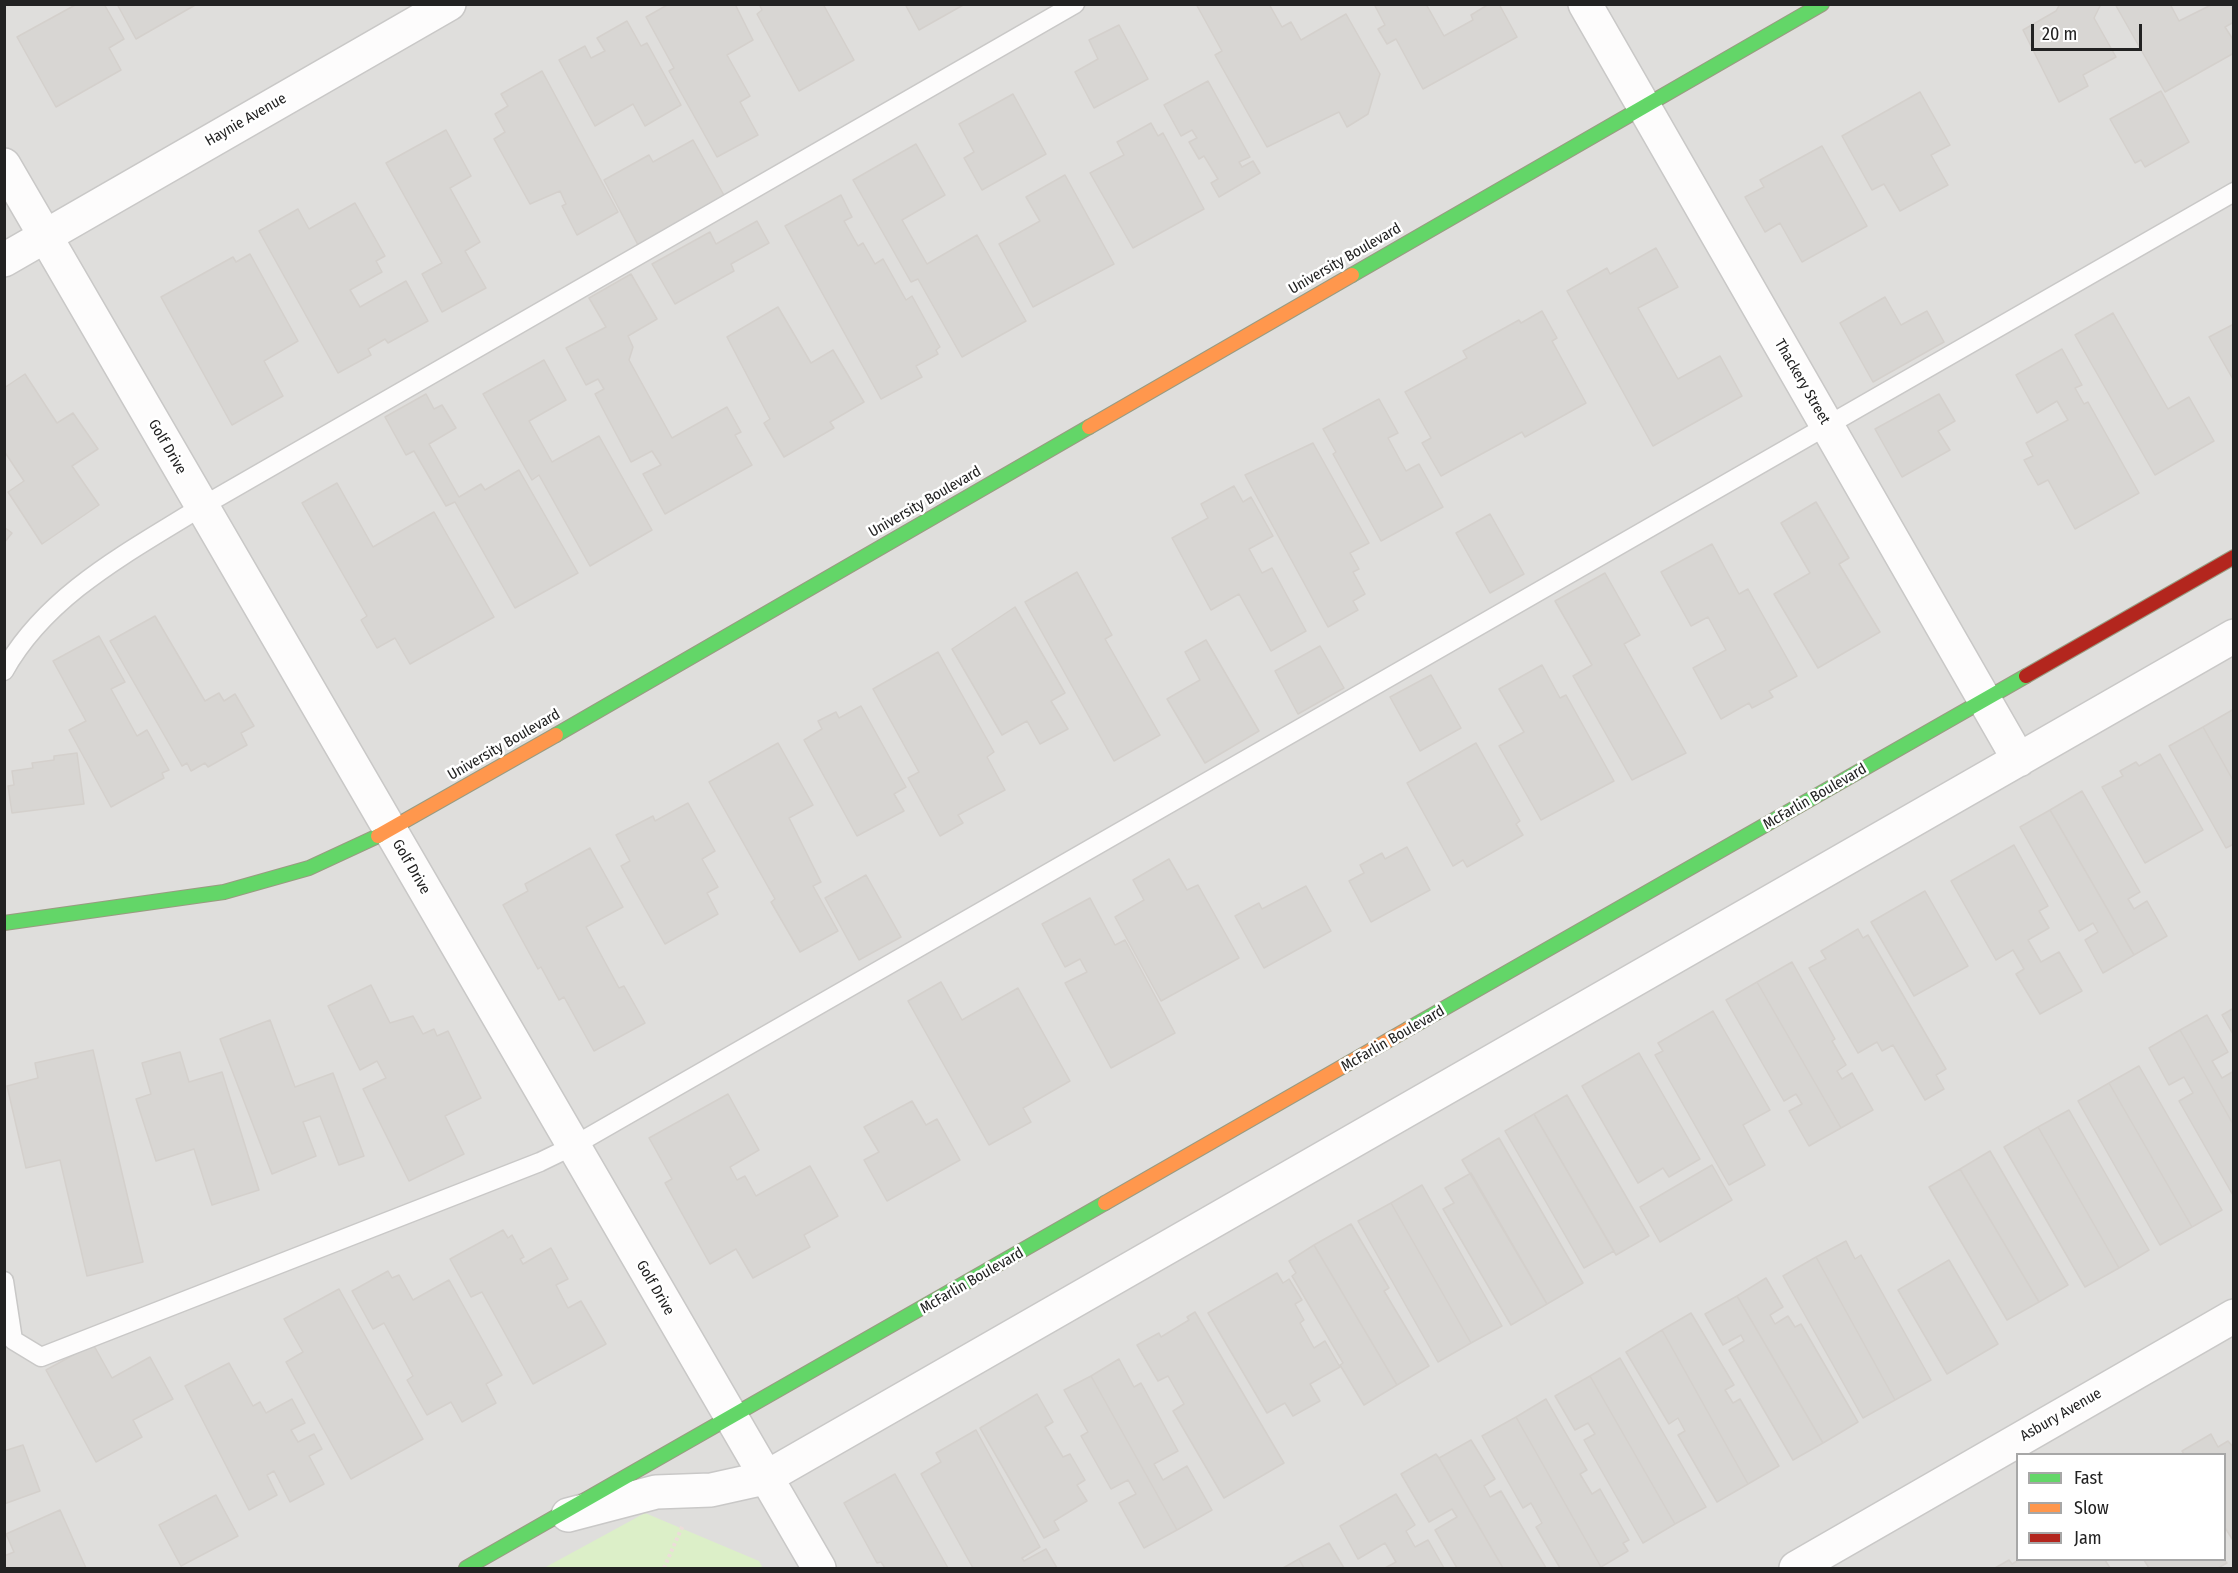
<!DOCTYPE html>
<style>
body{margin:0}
#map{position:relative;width:2238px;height:1573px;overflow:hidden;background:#f0eeeb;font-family:"Fira Sans Condensed",sans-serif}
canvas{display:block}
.frame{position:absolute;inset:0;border:6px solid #222;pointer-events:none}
.legend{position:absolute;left:2016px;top:1453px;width:210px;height:108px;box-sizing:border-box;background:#fff;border:2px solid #a7a7a7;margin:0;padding:8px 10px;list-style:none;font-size:18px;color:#222}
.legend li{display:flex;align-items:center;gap:12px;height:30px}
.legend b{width:30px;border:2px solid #a7a7a7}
.scale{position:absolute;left:2031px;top:24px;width:111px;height:27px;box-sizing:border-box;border:3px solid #222;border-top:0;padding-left:8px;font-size:18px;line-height:21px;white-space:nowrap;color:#222;-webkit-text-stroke:4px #fff;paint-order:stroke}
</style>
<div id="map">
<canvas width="2238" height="1573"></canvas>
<div class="frame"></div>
<ul class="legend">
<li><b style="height:8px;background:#63d668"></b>Fast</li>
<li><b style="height:8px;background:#ff974d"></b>Slow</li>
<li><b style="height:8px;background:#b3261e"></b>Jam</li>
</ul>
<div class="scale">20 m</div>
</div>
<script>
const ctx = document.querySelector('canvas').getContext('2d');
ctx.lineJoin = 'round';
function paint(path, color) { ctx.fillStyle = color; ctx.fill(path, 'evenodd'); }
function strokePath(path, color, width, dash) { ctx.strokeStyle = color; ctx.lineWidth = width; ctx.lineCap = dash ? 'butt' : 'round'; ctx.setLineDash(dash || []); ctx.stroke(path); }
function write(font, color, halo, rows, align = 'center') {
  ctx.font = font + ' "Fira Sans Condensed",sans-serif'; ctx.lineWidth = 5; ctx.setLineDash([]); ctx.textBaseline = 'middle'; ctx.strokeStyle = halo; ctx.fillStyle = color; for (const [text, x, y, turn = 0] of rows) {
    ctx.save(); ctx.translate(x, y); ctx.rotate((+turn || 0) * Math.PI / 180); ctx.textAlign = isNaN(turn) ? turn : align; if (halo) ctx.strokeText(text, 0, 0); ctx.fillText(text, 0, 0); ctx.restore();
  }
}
paint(new Path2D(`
 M5,5H2233V1568H5ZM2018,1454H2224V1560H2018Z`), '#dfdedc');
paint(new Path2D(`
 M645,1513L759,1561L763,1568H544Z`), '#dcefc8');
const building = new Path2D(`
 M77,4H104L124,39L109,48L121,70L56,107L17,37Z
 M117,4H197L136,39Z
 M669,4H735L753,40L727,55L750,96L740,102L758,135L717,157L669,71L674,68L646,17Z
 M759,4H823L854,60L799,91L757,14L762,10Z
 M905,4H965L919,30Z
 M1196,4H1269L1282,27L1291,22L1301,40L1346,14L1380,74L1368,114L1347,127L1339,112L1267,147L1215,55L1222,51Z
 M1374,4H1426L1444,36L1473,20L1471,15L1489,4H1499L1517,37L1423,89L1396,39L1387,44L1378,29L1385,25Z
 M2060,4H2101L2094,18L2116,57L2083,75L2088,86L2059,102L2023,30L2056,11Z
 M2115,4H2170L2179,21L2213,4H2232L2234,22L2225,27L2234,41V53L2165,92Z
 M627,21L641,46L647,43L681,105L645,126L633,104L595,126L559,60L585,46L591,58L605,51L597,38Z
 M1119,25L1148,79L1094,108L1075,72L1098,59L1089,40Z
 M542,71L618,212L577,235L562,206L566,204L560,191L530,204L494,139L505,132L495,114L508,106L501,94Z
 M1208,81L1250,157L1239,162L1242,167L1253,161L1260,173L1219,197L1211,183L1218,179L1204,156L1199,159L1189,142L1197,138L1192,130L1181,136L1164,105Z
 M2161,91L2189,142L2145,167L2141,160L2135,163L2110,119Z
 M1920,92L1950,145L1931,155L1948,185L1900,211L1884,184L1872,190L1842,136Z
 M1013,94L1046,154L982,190L964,158L974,152L959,124Z
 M1151,123L1158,136L1163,133L1204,209L1133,248L1090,173L1124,155L1117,142Z
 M446,130L471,176L450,188L480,242L465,251L486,288L442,312L422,274L442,263L386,163Z
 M693,140L725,197L638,245L604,180L649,155L653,162Z
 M916,144L945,195L902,220L927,264L977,235L1026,321L962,357L918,279L911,282L853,180Z
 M1822,146L1867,226L1802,262L1780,223L1765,232L1745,197L1764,187L1760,180Z
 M1065,175L1114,264L1033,307L999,244L1040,221L1026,197Z
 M841,195L852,217L844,221L858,246L863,243L875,264L883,259L906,300L912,296L940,347L936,350L938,354L916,366L922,377L881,399L785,226Z
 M355,203L385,256L376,261L382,272L350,290L360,307L406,281L428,321L388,343L385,339L368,349L371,355L338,373L259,231L298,209L309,229Z
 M757,221L769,243L731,264L734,271L675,304L652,264L710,232L716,244Z
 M1656,248L1678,287L1638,308L1678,379L1720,356L1742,396L1653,446L1567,291L1607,268L1610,274Z
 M250,254L298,341L264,361L283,396L232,425L161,297L233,257L236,262Z
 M631,274L657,319L628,336L633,347L629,360L672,438L727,407L741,432L735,435L752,465L665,514L643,474L661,465L652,451L631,462L595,394L604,389L598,379L586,385L566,348L606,327L589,298Z
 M1885,297L1901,325L1927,311L1944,342L1873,382L1840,323Z
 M778,307L811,363L833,350L864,402L830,422L834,428L784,457L764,423L770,419L727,337Z
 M1542,311L1557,338L1552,341L1586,403L1525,437L1522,432L1441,476L1422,443L1431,438L1405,392L1467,358L1463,351L1519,320L1521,323Z
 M2113,313L2168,409L2189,397L2214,441L2155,475L2075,335Z
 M2234,324V381L2209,337Z
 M2062,349L2082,385L2075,388L2084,404L2088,402L2139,493L2075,529L2048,480L2038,485L2024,460L2033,456L2026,443L2068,420L2057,401L2037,413L2016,375Z
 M544,360L566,400L529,421L552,462L599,436L652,530L590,566L539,475L532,480L483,394Z
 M25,374L57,423L73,413L98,449L72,466L99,505L42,544L8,492L24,481L4,451V388Z
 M426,394L434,409L442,405L456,428L429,444L459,497L481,484L485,490L519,470L578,573L515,608L455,502L446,506L414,451L406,455L385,417Z
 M1939,394L1955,421L1938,431L1950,450L1902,477L1875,429Z
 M1379,399L1398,433L1388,438L1406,471L1419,464L1443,507L1381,541L1333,454L1336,452L1323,429Z
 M1313,443L1369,543L1350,553L1359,569L1353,572L1365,594L1353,601L1358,610L1328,627L1245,475Z
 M337,483L373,547L434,512L494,617L410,664L395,638L377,648L361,620L367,616L302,503Z
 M1234,486L1243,502L1251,497L1273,536L1249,549L1262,573L1272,568L1306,631L1271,651L1239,594L1211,610L1172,538L1208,518L1201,504Z
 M1816,502L1849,558L1839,564L1880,632L1818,668L1774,594L1810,573L1781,523Z
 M1490,514L1524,574L1490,593L1456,533Z
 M4,527L12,533L4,543Z
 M1712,544L1739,594L1748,589L1797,676L1769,691L1773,697L1752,708L1749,703L1721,719L1693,668L1726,650L1708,617L1691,626L1661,572Z
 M1077,572L1112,635L1105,639L1160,735L1114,761L1025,602Z
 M1605,573L1640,635L1624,644L1686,753L1632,780L1573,676L1592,665L1555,601Z
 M1015,607L1065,693L1051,701L1068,729L1040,744L1027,721L1002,735L952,649Z
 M155,616L205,701L219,693L224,701L235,694L254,726L241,733L247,745L208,767L205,763L191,771L187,763L182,766L110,641Z
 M99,636L125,682L111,689L137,736L147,730L169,770L162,773L164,778L111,807L69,730L86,721L53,661Z
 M1206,640L1259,731L1205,763L1167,699L1200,680L1185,652Z
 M1320,646L1344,688L1298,714L1275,671Z
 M938,652L994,752L987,757L1005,790L958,815L963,823L940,836L908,778L919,772L873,689Z
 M1542,665L1560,698L1566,695L1614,781L1541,820L1499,746L1524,732L1499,689Z
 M1431,675L1461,728L1420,751L1390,697Z
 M861,706L906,787L894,794L904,811L857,836L804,740L822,729L818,721L836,712L839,718Z
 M2234,709V782L2203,727Z
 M2203,727L2234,782V844L2226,848L2169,746Z
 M778,743L813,805L789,818L821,882L813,886L838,931L800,952L771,902L775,899L709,782Z
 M1476,743L1520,821L1516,824L1523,835L1467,867L1463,860L1453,866L1407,783Z
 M77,753L84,804L12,813L8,786L14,785L12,771L33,768L32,763L54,760V756Z
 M2160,754L2203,830L2145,863L2102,787L2123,776L2120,771L2136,762L2139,766Z
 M2082,791L2140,892L2128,899L2134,909L2147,901L2167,936L2134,955L2050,810Z
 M688,803L715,851L702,859L718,887L707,893L718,914L665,944L621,866L630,861L616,835L653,816L655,821Z
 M2050,810L2134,955L2103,973L2085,940L2098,932L2093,923L2079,931L2020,827Z
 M2014,845L2048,906L2039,911L2049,928L2028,940L2041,962L2059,952L2082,991L2040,1014L2016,974L2024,969L2013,950L1996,960L1951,881Z
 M1407,847L1430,890L1371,922L1349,881L1364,873L1360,865L1382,853L1385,859Z
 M590,848L623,907L586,927L619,988L624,986L645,1023L594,1051L564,997L559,1000L541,967L538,969L503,905L528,891L525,884Z
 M1169,859L1187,890L1198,885L1239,958L1161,1001L1115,917L1144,900L1133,880Z
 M866,875L901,937L859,960L825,898Z
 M1306,886L1331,931L1264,968L1235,916L1259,903L1262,909Z
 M1925,891L1968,966L1914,996L1871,922Z
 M1090,898L1115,945L1125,940L1175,1033L1111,1068L1065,983L1087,972L1080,959L1065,967L1042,924Z
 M1858,929L1863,938L1868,935L1946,1069L1936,1075L1944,1089L1925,1100L1893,1045L1882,1051L1877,1042L1858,1053L1809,968L1826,959L1821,951Z
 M1792,962L1835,1039L1832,1041L1846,1065L1837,1071L1842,1079L1852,1073L1873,1110L1841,1128L1757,982Z
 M941,982L962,1020L1018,988L1070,1081L1023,1108L1031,1122L989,1145L908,1001Z
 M1757,982L1841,1128L1809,1146L1789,1111L1802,1104L1796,1094L1784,1101L1726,1000Z
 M371,985L390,1023L413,1016L423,1034L434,1029L437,1036L448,1031L481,1098L445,1116L464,1154L409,1181L363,1089L386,1078L377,1061L360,1070L328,1006Z
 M2234,1008V1036L2222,1015Z
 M1713,1011L1770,1110L1743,1125L1765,1165L1729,1185L1655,1055L1663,1051L1658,1043Z
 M2207,1015L2228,1052L2212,1061L2222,1078L2234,1071V1126L2180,1030Z
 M270,1020L295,1087L333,1073L364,1156L339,1165L320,1116L303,1122L316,1156L272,1174L220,1039Z
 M2180,1030L2234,1126V1197L2179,1101L2193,1093L2184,1077L2169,1085L2149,1048Z
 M93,1050L143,1262L87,1276L60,1160L26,1168L7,1086L38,1078L35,1063Z
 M180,1052L189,1082L222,1072L259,1190L212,1205L194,1149L156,1161L136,1099L151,1094L142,1063Z
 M1639,1053L1700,1159L1669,1177L1663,1168L1638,1183L1582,1086Z
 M2139,1066L2222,1210L2192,1227L2109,1083Z
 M2109,1083L2192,1227L2160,1245L2078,1101Z
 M728,1094L759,1150L730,1167L737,1180L745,1176L756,1196L810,1166L838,1216L804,1235L810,1247L753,1278L736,1249L710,1264L665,1183L672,1179L649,1138Z
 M1567,1095L1649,1236L1616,1255L1534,1114Z
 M912,1101L926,1125L937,1119L960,1160L887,1201L864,1160L879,1152L864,1127Z
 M2069,1110L2149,1250L2119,1268L2038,1127Z
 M1534,1114L1614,1251L1584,1268L1505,1131Z
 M2038,1127L2119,1268L2085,1287L2004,1147Z
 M1499,1138L1583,1283L1547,1304L1462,1160Z
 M1990,1151L2068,1285L2039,1302L1960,1169Z
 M1712,1165L1732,1200L1660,1242L1640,1207Z
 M1960,1169L2039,1302L2007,1320L1929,1187Z
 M1471,1173L1547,1304L1511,1325L1443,1209L1454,1203L1445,1188Z
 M1422,1185L1502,1326L1471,1343L1391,1203Z
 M1391,1203L1471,1343L1438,1362L1358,1221Z
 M1351,1224L1389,1288L1384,1291L1429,1366L1397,1385L1314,1245Z
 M503,1230L508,1238L512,1235L524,1257L520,1259L523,1264L551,1248L568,1279L556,1285L568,1308L581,1301L606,1344L533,1384L482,1292L471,1297L450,1259Z
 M1846,1241L1855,1259L1861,1255L1931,1380L1895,1400L1816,1257Z
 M1314,1245L1397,1385L1364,1405L1340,1365L1343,1363L1292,1276L1296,1273L1289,1261Z
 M1816,1257L1895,1400L1863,1418L1783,1276Z
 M1949,1260L1998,1344L1947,1374L1898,1290Z
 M388,1271L392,1278L399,1275L413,1300L449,1280L502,1375L486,1384L496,1403L462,1422L451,1402L427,1415L407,1380L413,1376L384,1323L373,1329L352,1291Z
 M1277,1273L1283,1283L1289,1279L1302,1300L1295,1304L1304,1320L1300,1323L1314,1348L1325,1341L1340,1367L1310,1384L1320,1401L1293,1416L1285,1403L1267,1413L1208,1313Z
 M1766,1278L1783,1307L1770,1315L1775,1324L1788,1316L1795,1327L1801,1324L1858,1422L1823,1443L1737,1296Z
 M339,1289L423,1439L351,1479L286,1362L303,1352L284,1319Z
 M1737,1296L1823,1443L1793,1460L1729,1350L1744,1341L1741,1335L1723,1345L1705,1314Z
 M1195,1312L1284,1463L1224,1498L1173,1411L1184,1404L1168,1376L1158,1381L1137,1345L1159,1333L1161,1337L1189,1320L1187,1317Z
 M1691,1313L1734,1385L1725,1390L1733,1403L1740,1399L1779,1466L1748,1484L1662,1330Z
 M1662,1330L1748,1484L1717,1502L1678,1435L1685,1431L1678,1418L1669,1424L1626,1352Z
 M93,1344L112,1378L150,1357L173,1399L133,1420L142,1437L96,1462L46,1370Z
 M1620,1358L1706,1507L1675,1524L1590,1376Z
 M1119,1359L1134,1387L1141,1383L1178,1451L1154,1464L1163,1480L1187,1466L1212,1510L1177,1530L1091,1376Z
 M229,1363L253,1406L260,1402L266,1413L292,1399L305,1423L291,1430L298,1442L314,1434L322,1449L309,1456L324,1484L290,1502L274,1471L267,1475L277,1495L249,1510L185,1386Z
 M1091,1376L1177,1530L1144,1548L1119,1503L1136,1494L1128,1480L1111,1489L1081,1436L1088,1432L1064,1390Z
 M1590,1376L1675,1524L1643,1543L1584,1440L1595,1434L1588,1423L1575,1430L1555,1396Z
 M1037,1394L1053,1422L1045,1427L1063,1457L1070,1454L1085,1480L1077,1485L1087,1501L1054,1521L1059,1530L1044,1538L980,1428Z
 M1546,1399L1587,1470L1580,1474L1592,1494L1600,1489L1629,1540L1623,1543L1628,1551L1601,1567L1516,1417Z
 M1516,1417L1601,1567L1598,1568H1560L1536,1527L1542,1523L1531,1503L1523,1508L1482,1436Z
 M976,1430L1040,1547L1022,1558L1024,1561L1046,1549L1057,1568H973L921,1474L941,1462L936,1453Z
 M2211,1434L2218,1447L2228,1441L2234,1448V1542L2224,1526V1454H2184L2182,1451Z
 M1471,1440L1495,1479L1484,1486L1490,1497L1501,1491L1546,1568H1503L1439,1458Z
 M23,1445L40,1491L4,1504V1451Z
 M1436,1454L1439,1458L1503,1568H1457L1435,1530L1457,1517L1452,1509L1429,1522L1401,1474Z
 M895,1474L948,1568H885L881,1562L877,1563L844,1503Z
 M1396,1494L1415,1525L1406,1531L1415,1547L1428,1540L1444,1568H1385L1396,1562L1385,1543L1358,1559L1340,1526Z
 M216,1495L238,1536L181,1566L159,1525Z
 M60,1510L86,1568H4V1556L14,1552L6,1534Z
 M1329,1543L1344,1568H1304L1299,1559Z
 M1299,1559L1304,1568H1283Z
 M2009,1560L2012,1564L2019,1560H2105L2110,1568H1995Z
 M2144,1560H2224L2227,1563L2218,1568H2149Z`);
paint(building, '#d8d6d3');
strokePath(building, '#d4d0cc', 1.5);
const lane = new Path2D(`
 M4,671C47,594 129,552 201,507L1075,4
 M4,1281L13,1340L41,1357L540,1162L573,1146L2234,192`);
const street = new Path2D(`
 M1585,4L2019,760
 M4,165L819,1568
 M4,260L449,4
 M568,1515L656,1492L711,1490L765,1478L2234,636
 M1796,1568L2234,1316`);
const fast = new Path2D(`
 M1352,275L1822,4
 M556,735L1089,427
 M4,923L224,892L309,868L378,836
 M1408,1029L2026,676
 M466,1568L1105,1203`);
const slow = new Path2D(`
 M1089,427L1352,275
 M378,836L556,735
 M1105,1203L1408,1029`);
const jam = new Path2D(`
 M2026,676L2234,557`);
strokePath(lane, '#c9c8c7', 21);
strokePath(street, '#c9c8c7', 36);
strokePath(fast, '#999b81', 16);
strokePath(slow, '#999b81', 16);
strokePath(jam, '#999b81', 16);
strokePath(new Path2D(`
 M664,1568L683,1525`), '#edddda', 4, [3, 3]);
strokePath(lane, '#fdfcfc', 18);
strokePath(street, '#fdfcfc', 33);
strokePath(fast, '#63d668', 14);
strokePath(slow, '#ff974d', 14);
strokePath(jam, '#b3261e', 14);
write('15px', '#222', '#fff', [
 ["Haynie Avenue",246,120,-30],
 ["University Boulevard",1345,259,-30],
 ["Thackery Street",1802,382,60],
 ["Golf Drive",167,447,60],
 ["University Boulevard",925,502,-30],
 ["University Boulevard",504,745,-30],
 ["McFarlin Boulevard",1815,797,-30],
 ["Golf Drive",411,867,60],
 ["McFarlin Boulevard",1393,1039,-30],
 ["McFarlin Boulevard",972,1281,-30],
 ["Golf Drive",655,1288,60],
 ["Asbury Avenue",2061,1415,-30]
]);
</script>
